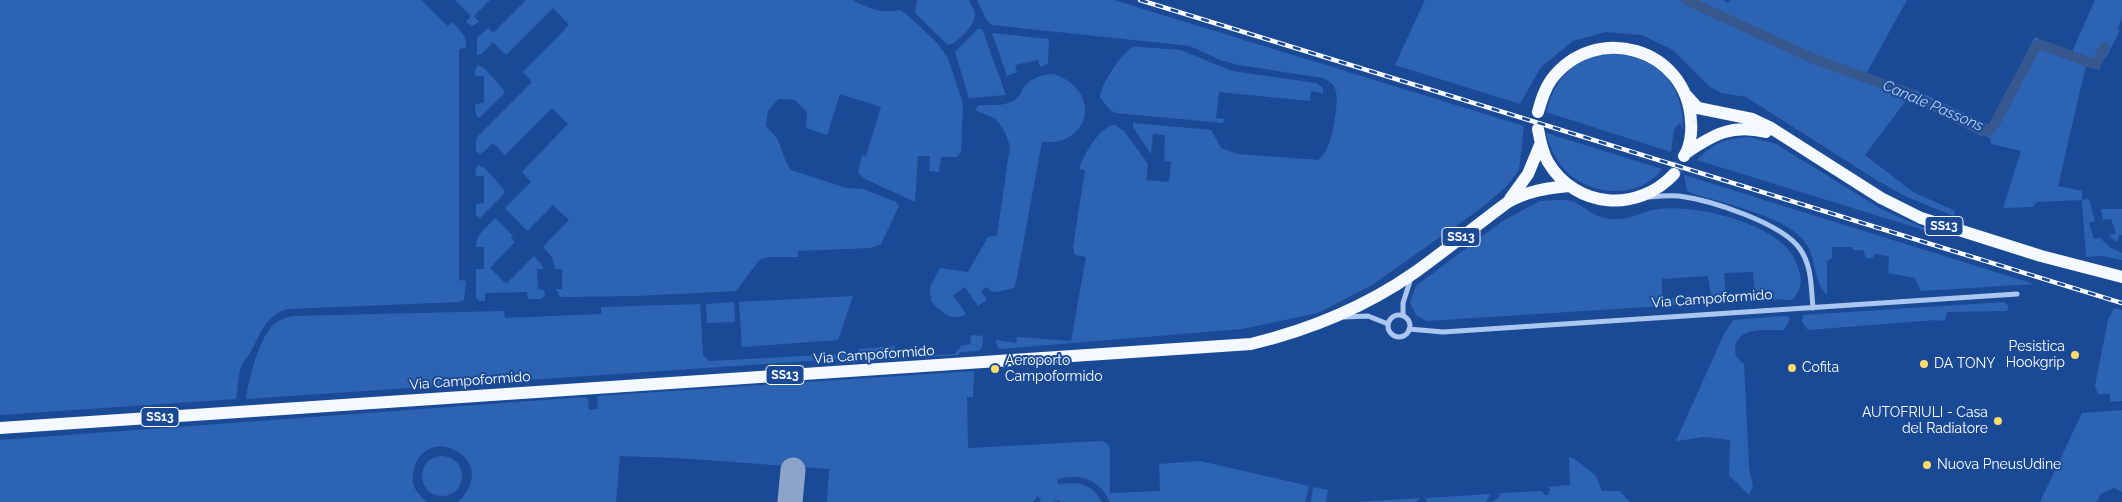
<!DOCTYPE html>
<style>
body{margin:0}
canvas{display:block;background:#1a4a95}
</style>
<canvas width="2122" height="502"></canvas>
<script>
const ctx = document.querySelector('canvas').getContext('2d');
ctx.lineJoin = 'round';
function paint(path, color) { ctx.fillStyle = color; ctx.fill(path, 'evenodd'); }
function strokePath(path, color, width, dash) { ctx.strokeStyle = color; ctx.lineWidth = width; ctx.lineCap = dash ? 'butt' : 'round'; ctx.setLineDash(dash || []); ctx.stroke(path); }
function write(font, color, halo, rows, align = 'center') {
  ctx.font = font + ' Raleway,sans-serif'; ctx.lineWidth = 4; ctx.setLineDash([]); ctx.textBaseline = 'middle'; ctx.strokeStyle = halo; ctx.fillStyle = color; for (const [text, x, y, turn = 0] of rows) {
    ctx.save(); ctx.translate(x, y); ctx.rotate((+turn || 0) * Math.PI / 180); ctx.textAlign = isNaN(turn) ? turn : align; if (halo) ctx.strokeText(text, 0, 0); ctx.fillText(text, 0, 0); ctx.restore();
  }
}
paint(new Path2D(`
 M0,0H421L448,26L452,22C461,31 467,36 466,48L459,49V280L466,281L464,300L459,302L288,309C265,315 262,332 251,351C249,356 244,360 242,364C238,374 238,389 236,399L0,415Z
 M455,0H490L474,16L479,22L472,26L466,22L471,16Z
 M526,0H853C869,9 882,14 900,10L911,18L938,44L948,58L963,104L961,151L957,157H941L939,172L929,171L930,156H918L915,202L865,179L858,173L862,155L866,156L881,107L840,94L827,135L806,128L807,112L795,100L779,99L768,110L766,126L777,138L786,162L791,170L846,188L863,189L896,202L899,206L881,244L870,248L798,251V257H770L760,259L736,291L637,296L560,297L556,289H562V269H555L552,257L543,247L569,220L553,205L527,231L505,208L531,182L522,172L568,124L552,108L505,155L493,143L480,155L476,151V140L478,136L532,82L523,72L569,25L553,8L506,55L493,42L482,54L477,55V38L488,28L493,33Z
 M917,0H969C971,5 975,10 975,15C975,25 957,44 948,45L918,16L915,12Z
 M977,0H1114L1524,126L1519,170L1506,187L1480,209L1372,285L1318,313L1242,329L1000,349L997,346L996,340L1016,343L1017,337L1071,341L1086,257L1075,255L1073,247L1085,170L1079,169C1083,156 1100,125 1115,125L1124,131L1148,164L1146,180L1169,182L1171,162L1164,161L1165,135L1153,134L1151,154L1133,127V123L1211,130L1221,148L1238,154L1318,160C1321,157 1324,154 1326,151C1332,142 1339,102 1336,92C1335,85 1330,81 1323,78L1239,65L1220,60L1190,46L992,25L986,19Z
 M1425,0H1723L1728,3L1730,0H1907L1866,74L1920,92L1989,125L2035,37L2072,52L2095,0H2122V19L2117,29L2120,30L2106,58L2103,57L2099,70L2086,65L2058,186L2082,191V200L2089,199L2095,221L2089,223L2094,239L2100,238L2111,248L2122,253V260L2103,256L2086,257L2082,200L2037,202L2033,207L2003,208L2021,151L1991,144L1990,138L1908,98L1865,155L1913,192L1955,211L1954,216L1907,197L1878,181L1746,97L1721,93L1709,86L1673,50L1642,35L1606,32L1573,41L1541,67L1520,104L1395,65Z
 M978,29H982L1006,95L969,98L955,52Z
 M992,33L1049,39L1048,64L1040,67L1038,60L1015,65L1017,72L1007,76Z
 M1141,47L1181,50L1232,71L1316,83L1323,88V93L1311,91L1310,101L1219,92L1216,118L1224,119L1223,123L1116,113L1110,110L1100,97C1100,86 1122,52 1133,47C1135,46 1138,47 1141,47Z
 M1609,53C1655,55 1684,82 1683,130L1680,123L1674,129L1671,152L1546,112C1556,77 1572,60 1609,53Z
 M478,65L485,69L505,91L502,96L479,118L476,115L475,104L484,103V76H475V70Z
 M1052,74C1087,82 1099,123 1065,139C1058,143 1050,142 1042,142L1016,282L1014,288L996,292L990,291L987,287L981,291L987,300L978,306L965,287L953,295L966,314C952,323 941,312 931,301L930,287L940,268L968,272L988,237L997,236L1010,146L1004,130L996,119L975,110L979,105C991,105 1009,107 1018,97C1021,95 1021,90 1024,87C1031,78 1041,75 1052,74Z
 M1546,133L1662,169C1639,201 1587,196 1563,168C1554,157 1550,146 1546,133Z
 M1750,137L1776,144L1881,209L1940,235L1697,160C1716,142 1724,139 1750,137Z
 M478,165L485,168L505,191L502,196L480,218L476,215V204L484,203V176H476L475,170Z
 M1684,175L2034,284L1921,291L1915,278L1888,273L1889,256L1874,254L1873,258H1866L1863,250H1853V247H1832V258L1827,261V295C1814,283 1816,260 1807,245C1789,216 1722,203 1691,193L1687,191Z
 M1540,201C1549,201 1566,198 1574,202C1590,210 1595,219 1615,219C1631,220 1644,210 1660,209C1695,204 1782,224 1796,262C1802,278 1804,287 1792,300L1766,299V290L1755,291L1753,272L1724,273L1726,296L1745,295V301L1695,304V298L1711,296L1708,276L1662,279V298H1678V305L1426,321L1416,315L1410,302L1416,286L1501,222Z
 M2101,209H2122V235H2119L2117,242L2109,236L2116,233L2111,219L2103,220Z
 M495,218L513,236L511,238L515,242L490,268L506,284L534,256L543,267V269H537L538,289L544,290L545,295L541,299H528L527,292L485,293V301H480L476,298V269H484V247H476C476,234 487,227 495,218Z
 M853,296L838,340L742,347L739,302Z
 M734,302L735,322L707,323L706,304Z
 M2004,302L2009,307L2007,311L1947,312L1945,321L1935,320L1808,330L1802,322L1803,315Z
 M700,304L703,355L709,361L859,353V349L895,346V352L902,353L906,357L955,354L961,346L970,344L971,335L983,336L982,348L978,351L960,352L958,355L844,363L839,359L246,399C249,378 259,337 275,323C281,319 287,317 293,316L504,311L505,318L601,314V307Z
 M2114,308L2122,310V401L2110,402V394H2098L2095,386L2108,320Z
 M1783,316L1789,317V322L1784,330C1767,331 1740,325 1735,347C1734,355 1738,360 1744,364L1749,468L1753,486L1749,495L1729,475L1730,440L1704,437L1676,441L1724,334L1733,320Z
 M974,371L973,397H967L968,448L1102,441L1108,444L1110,449V493L1160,491L1159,464L1200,461L1309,486L1305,502H1110C1098,478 1081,474 1057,479L1058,484C1080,482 1090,482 1102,502H1060L1059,500L1054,502L1056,497L1053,502H1040L1041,500L1037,496L1033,502H827L829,469L678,458L620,456L616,502H458C504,459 423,418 413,473C410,485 418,495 427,502H0V440L585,397L588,399L589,410L598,409L597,396Z
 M2122,410V492L2114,488L2101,494L2096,502H2040L2082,413Z
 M422 476a20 20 0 1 1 40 0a20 20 0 1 1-40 0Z
 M1569,457L1575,459L1596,476L1602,491H1620L1630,502H1492L1499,497L1500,493L1542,491L1545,495H1548L1550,489L1547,487L1570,485Z
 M1313,487L1328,490L1326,502H1311Z
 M1491,494L1486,502H1427L1426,498Z
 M1420,498L1417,502H1355Z`), '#2d63b3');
strokePath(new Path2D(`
 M1686,0L1814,59L1905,92L1982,131L1990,130L1994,125L2034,50L2039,44L2094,64H2096L2104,47`), '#36588f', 10);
strokePath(new Path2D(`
 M790,502L793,470`), '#8ca4ca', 25);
strokePath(new Path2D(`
 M1674,174L1684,156`), '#3c65a5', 12, [12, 6]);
strokePath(new Path2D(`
 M1649,197C1659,196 1669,195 1679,196C1710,200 1782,223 1800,249C1812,266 1811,287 1813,308
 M1388 326a11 11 0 1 1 22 0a11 11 0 1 1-22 0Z
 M1403,316V303L1411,278
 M1344,317L1368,316L1388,324
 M1409,329L1443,332L2017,294`), '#abc7f0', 5);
strokePath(new Path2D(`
 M1685,94L1698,108L1752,119L1771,128L1881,198L1921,218L2041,256L2122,277
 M1538,112C1541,101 1544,90 1551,80C1595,21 1688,48 1691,122C1692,132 1690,148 1684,156
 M1538,129C1540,140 1542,152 1548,162C1576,209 1638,213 1674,174
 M1686,153C1714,134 1732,124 1766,132
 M1510,199L1528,174L1540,145
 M0,428L1251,344C1309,330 1365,307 1414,273C1446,250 1477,225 1508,202C1528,191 1547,188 1569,186`), '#f4f8ff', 12);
const rail = new Path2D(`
 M1140,0L2122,303`);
strokePath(rail, '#fff', 4.5);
strokePath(rail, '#1a4a95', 2.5, [8]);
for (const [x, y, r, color] of [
 [2075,355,5,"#ffdb6a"],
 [1924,364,5,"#ffdb6a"],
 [1792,368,5,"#ffdb6a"],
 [995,369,5,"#ffdb6a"],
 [1998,421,5,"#ffdb6a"],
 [1927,465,5,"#ffdb6a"]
]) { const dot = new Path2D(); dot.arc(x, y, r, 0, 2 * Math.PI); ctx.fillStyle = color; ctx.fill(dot); strokePath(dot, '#1a4a95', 2); }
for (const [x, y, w] of [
 [1944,226,38],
 [1461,237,38],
 [785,375,38],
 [160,417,38]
]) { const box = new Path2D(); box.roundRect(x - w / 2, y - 9.5, w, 19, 4); ctx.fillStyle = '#1a4a95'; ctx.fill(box); strokePath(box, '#fff', 1); }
write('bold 12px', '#fff', null, [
 ["SS13",1944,226],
 ["SS13",1461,237],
 ["SS13",785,375],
 ["SS13",160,417]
]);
write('14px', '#fff', '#1a4a95', [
 ["Via Campoformido",1712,299,-4],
 ["Via Campoformido",874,355,-4],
 ["Via Campoformido",470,381,-4]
]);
write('14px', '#fff', '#1a4a95', [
 ["Pesistica",2065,347,"right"],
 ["Hookgrip",2065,363,"right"],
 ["Aeroporto",1005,361],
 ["Campoformido",1005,377],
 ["DA TONY",1934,364],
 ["Cofita",1802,368],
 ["AUTOFRIULI - Casa",1988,413,"right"],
 ["del Radiatore",1988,429,"right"],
 ["Nuova PneusUdine",1937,465]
], 'left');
write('italic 15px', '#b8d2f7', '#1a4a95', [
 ["Canale Passons",1933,106,23]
]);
</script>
